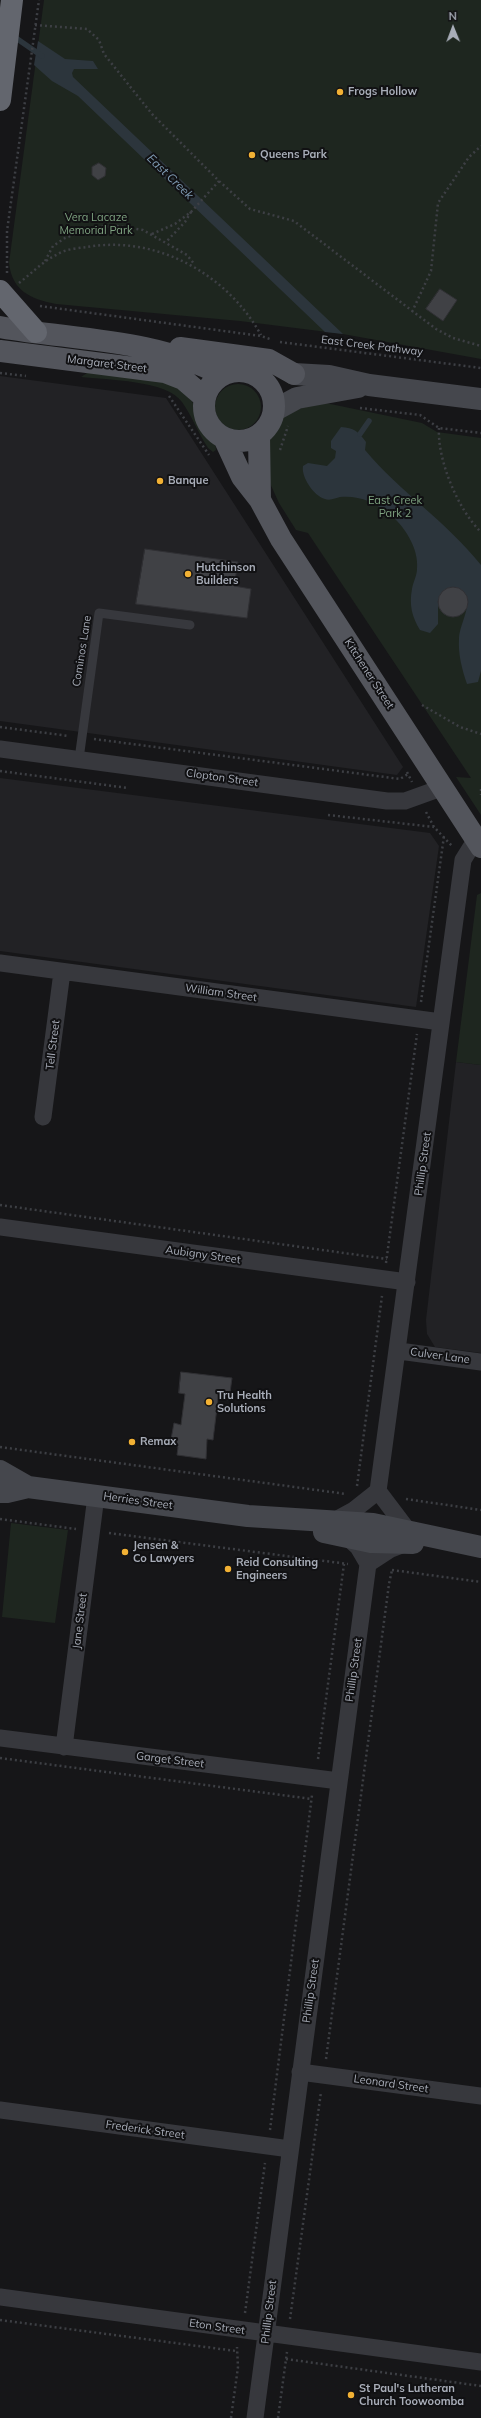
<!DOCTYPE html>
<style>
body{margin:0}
#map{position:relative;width:481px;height:2418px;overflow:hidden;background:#161618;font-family:Mulish,sans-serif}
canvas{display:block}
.north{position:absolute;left:433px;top:8px;width:40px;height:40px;-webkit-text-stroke:3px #111113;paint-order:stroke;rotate:359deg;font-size:11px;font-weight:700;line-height:16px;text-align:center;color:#a8adb8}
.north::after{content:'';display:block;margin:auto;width:14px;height:18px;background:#a8adb8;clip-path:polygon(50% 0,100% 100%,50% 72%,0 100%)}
</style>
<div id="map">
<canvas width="481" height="2418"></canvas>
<div class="north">N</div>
</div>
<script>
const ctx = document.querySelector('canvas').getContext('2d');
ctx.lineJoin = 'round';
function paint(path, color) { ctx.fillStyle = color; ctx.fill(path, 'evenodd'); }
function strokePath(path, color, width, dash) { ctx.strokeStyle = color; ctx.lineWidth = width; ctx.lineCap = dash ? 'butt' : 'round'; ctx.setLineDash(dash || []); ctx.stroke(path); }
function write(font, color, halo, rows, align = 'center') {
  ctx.font = font + ' Mulish,sans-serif'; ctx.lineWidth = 4; ctx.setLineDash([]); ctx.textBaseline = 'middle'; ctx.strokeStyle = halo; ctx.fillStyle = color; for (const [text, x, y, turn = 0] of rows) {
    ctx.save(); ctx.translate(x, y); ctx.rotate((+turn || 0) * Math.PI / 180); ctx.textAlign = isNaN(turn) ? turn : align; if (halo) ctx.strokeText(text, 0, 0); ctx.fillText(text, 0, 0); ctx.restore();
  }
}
paint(new Path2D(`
 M0,376L166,398L403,767L397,775L0,721Z
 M0,778L430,833L439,846L416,1007L0,951Z
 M456,1062L481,1065V1353L435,1347L427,1334L426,1320Z`), '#222225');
paint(new Path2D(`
 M44,0H481V359L343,334L240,321L56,304C31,299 12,291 9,263Z
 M90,371L168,378L192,401L203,429L215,441L216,450L213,452L208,448C198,433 192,416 182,402C167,380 107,380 81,377Z
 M215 407a23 23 0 1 1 46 0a23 23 0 1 1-46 0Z
 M316,401L422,423L437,432L481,438V815L456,777L471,778L308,533L296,530L279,503L269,481L268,443L283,417Z
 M481,893V1065L456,1062L477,895Z
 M11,1523L68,1530L55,1623L2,1617Z`), '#1e261f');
paint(new Path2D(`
 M38,41L65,59L93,61L98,69H74L72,73L73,77L343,334L325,332L78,96L52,81L34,65Z
 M341,427C354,428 358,431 366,442L365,450C400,492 446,521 481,565V671L478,682L467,684C462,669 458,655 459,638C460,623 473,605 464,592L454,587L443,591L438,601V624L430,633L420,630C412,617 409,605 412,589C413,582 417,576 417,569C419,548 404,525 388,513C375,502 358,495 340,497C336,498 330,501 325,499C314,496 301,477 303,466L308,463L327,466L335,458L336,451L331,448V441Z`), '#2c353c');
strokePath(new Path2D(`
 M13,36L42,56
 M360,434L369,421`), '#2c353c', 5.5);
const building = new Path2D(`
 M99,163L106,168L105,176L98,180L92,175V167Z
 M440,289L457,300L443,321L426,309Z
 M145,549L238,562L234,586L251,589L247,618L136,604Z
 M438 602a15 15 0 1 1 30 0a15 15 0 1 1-30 0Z
 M181,1372L232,1378L229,1400L218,1399L213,1440L207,1439L206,1459L177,1455L178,1447L170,1445L174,1423L181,1425L185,1394L179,1393Z`);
paint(building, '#404145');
strokePath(building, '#303034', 1);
strokePath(new Path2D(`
 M35,25L87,29L99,40L104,54L152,114L219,181L250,209L294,221L436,329L453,338L481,346
 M191,212L219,181
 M152,234L175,224L191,212L185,222L166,242
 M45,261L53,246L65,238L95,227L117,226L143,230L187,255L195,265
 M7,273V231L39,0
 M19,283C32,273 43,261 58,254C66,249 78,248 87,247C157,235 227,274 261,335
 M40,306L261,336L270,339
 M412,312L431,271L438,203L469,157L481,146
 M280,342L481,368
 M0,373L26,376
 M169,396L209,455
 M360,408L420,415L439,428L481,433
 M439,428C437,459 458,510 481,532
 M280,450L288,426
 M422,705L460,727L481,734
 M0,727L69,736
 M94,739L400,779L408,774
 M0,771L128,788
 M407,772L412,782
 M481,789V795
 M426,812L434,827L452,846
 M328,815L434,827
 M421,1002L444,836
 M0,1205L387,1259
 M386,1263L417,1034
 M0,1447L346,1494
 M357,1486L382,1296
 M406,1499L481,1510
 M0,1519L76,1529
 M109,1533L348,1564
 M392,1570L481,1582
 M0,1758L312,1799
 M318,1759L344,1564
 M326,2059L389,1584L392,1570
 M270,2130L312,1795
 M245,2313L265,2163
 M290,2319L321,2092
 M0,2320L236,2351
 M286,2359L481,2386
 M231,2418L238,2367L237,2347
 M278,2418L287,2352`), '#3d3f44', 2.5, [2, 3]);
strokePath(new Path2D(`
 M79,759L99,613L190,625`), '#37383d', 9);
strokePath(new Path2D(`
 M0,749L387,801H405L441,788
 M0,963L441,1022
 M43,1117L62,972
 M0,1227L407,1282
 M399,1351L481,1362
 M332,1522L354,1510L378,1491
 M409,1532L378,1491L463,860L476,839
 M368,1564L391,1549L404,1544
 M0,1738L339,1781
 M64,1747L96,1496
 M300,2072L481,2096
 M0,2110L290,2149
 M0,2297L481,2362
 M255,2418L368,1564L358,1547L347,1537`), '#37383d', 17);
strokePath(new Path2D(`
 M294,374L329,376L369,385L481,399
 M275,410L297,398L358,387
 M0,1471L28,1487
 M0,1492H7L28,1487L248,1516L373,1524L481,1547
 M324,1532L371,1542L413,1543`), '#45474d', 22);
strokePath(new Path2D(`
 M0,327C74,340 155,339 222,375
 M180,348L269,360L294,374
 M0,351L165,372L183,379L205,398
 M204 406a35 35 0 1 1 70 0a35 35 0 1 1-70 0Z
 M259,436L260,500
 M224,438L242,477L260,500L281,539L481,847`), '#53555c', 22);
strokePath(new Path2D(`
 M0,100L12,0
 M0,291L36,332`), '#63666e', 22);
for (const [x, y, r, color] of [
 [340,92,4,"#f2b134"],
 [252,155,4,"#f2b134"],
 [160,481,4,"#f2b134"],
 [188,574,4,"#f2b134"],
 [209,1402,4,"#f2b134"],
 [132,1442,4,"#f2b134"],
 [125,1552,4,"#f2b134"],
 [228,1569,4,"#f2b134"],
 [351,2395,4,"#f2b134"]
]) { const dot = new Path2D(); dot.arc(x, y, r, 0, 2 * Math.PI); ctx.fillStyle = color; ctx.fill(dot); strokePath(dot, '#111113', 1.5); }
write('bold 11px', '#a8adb8', '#111113', [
 ["Frogs Hollow",348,92],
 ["Queens Park",260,155],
 ["Banque",168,481],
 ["Hutchinson",196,568],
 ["Builders",196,581],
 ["Tru Health",217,1396],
 ["Solutions",217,1409],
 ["Remax",140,1442],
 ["Jensen &",133,1546],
 ["Co Lawyers",133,1559],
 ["Reid Consulting",236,1563],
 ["Engineers",236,1576],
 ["St Paul's Lutheran",359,2389],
 ["Church Toowoomba",359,2402]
], 'left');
write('11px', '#7fa381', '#111113', [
 ["Vera Lacaze",96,218],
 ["Memorial Park",96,231],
 ["East Creek",395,501],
 ["Park 2",395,514]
]);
write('11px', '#a8adb8', '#111113', [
 ["East Creek Pathway",372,346,7],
 ["Margaret Street",107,364,7],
 ["Cominos Lane",82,651,-81],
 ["Kitchener Street",369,674,57],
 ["Clopton Street",222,778,8],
 ["William Street",221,993,8],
 ["Tell Street",53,1045,-83],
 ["Phillip Street",423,1164,-82],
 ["Aubigny Street",203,1255,8],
 ["Culver Lane",440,1356,8],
 ["Herries Street",138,1501,8],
 ["Jane Street",80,1621,-83],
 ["Phillip Street",354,1670,-82],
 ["Garget Street",170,1760,7],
 ["Phillip Street",311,1991,-82],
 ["Leonard Street",391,2084,8],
 ["Frederick Street",145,2130,8],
 ["Phillip Street",269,2312,-83],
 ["Eton Street",217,2327,8]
]);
write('italic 12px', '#7f9bb3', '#111113', [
 ["East Creek",170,177,44]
]);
</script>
